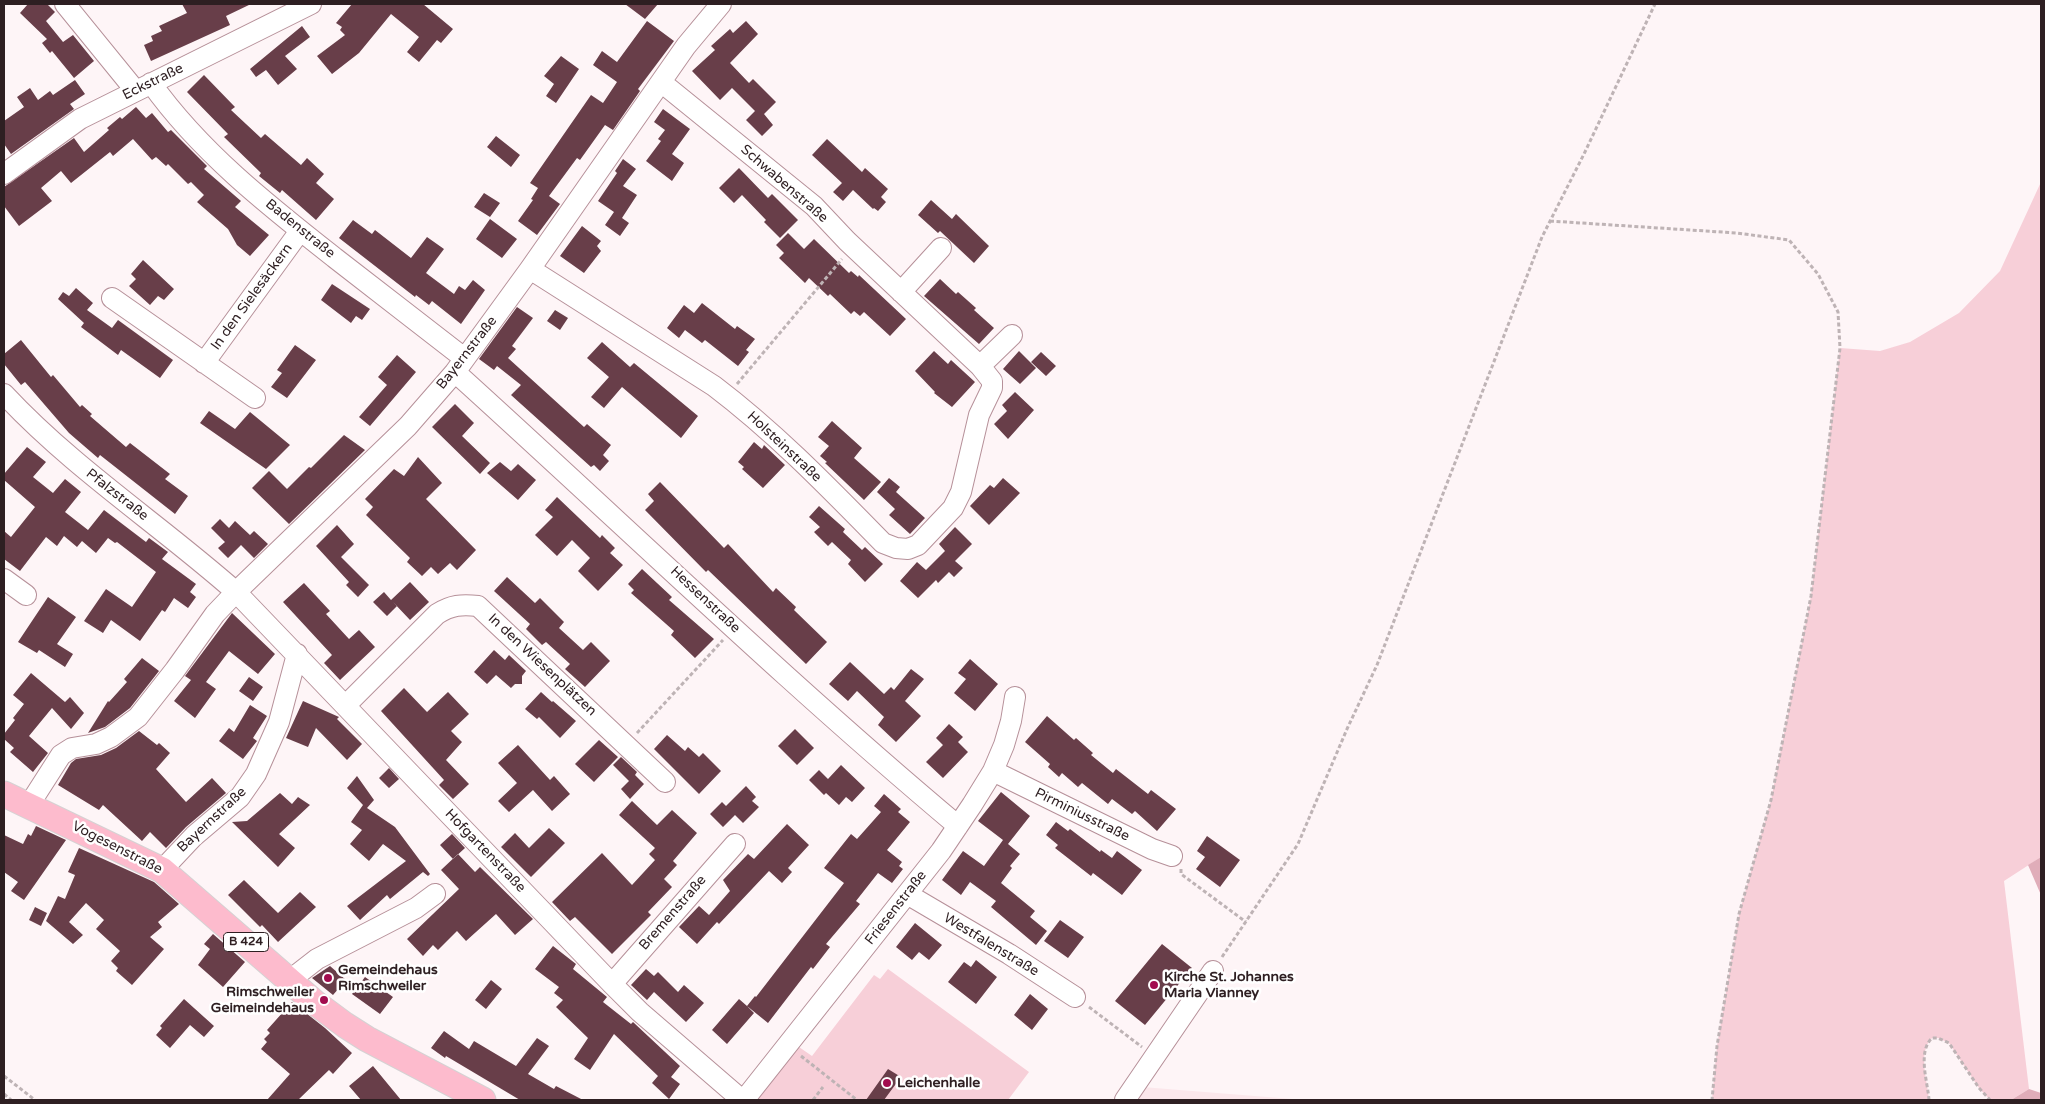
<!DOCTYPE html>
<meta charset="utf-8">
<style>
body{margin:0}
#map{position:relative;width:2045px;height:1104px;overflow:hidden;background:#fef5f7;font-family:"Varela Round",sans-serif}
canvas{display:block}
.frame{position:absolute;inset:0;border:5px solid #2e1f22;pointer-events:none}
</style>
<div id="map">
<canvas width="2045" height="1104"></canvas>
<div class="frame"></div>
</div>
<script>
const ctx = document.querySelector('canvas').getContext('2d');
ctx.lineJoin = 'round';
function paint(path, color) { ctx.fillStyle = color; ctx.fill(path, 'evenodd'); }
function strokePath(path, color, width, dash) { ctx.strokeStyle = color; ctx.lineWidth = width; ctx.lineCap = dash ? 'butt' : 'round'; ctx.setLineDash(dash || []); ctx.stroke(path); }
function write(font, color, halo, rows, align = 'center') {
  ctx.font = font + ' "Varela Round",sans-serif'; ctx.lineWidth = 5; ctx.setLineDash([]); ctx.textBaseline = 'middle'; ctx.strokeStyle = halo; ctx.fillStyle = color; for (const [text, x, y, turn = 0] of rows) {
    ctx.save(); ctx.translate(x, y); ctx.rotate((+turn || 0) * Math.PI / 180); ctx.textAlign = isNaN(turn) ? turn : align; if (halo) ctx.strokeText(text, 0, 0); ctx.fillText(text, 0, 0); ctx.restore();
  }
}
paint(new Path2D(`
 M1142,1087L1305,1100H1133Z`), '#fbe7eb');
paint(new Path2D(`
 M2041,182V857L2004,881L2029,1089L2011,1100H1990L1979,1088L1949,1043L1938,1038H1932C1917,1052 1928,1083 1929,1100H1712L1717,1046L1739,914L1771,800L1811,596L1840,348L1880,351L1910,342L1959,313L2000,271Z
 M888,969L1029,1072L1008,1100H756L799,1047L812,1056L874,975L880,979Z`), '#f7cfd8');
paint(new Path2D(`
 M2041,857V895L2028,865Z
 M2029,1089L2041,1093V1100H2011Z`), '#e0adb9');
paint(new Path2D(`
 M28,4H47L55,12L46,21L63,42L73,35L94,61L74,78L52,51L50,53L42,43L47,39L20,13Z
 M182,4H251L226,16L230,25L151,61L144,45L153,41L151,36L162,31L159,26L187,13Z
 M352,4H423L453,29L441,43L437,40L419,62L407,52L419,37L391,14L359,53L332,74L317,56L345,35L340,30L342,27L336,23Z
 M625,4H658L645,19Z
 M647,21L674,41L638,89L640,91L613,130L605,125L580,160L577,158L549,196L560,204L537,235L518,221L533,200L531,199L538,188L530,183L591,95L603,103L617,82L593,65L602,51L617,62Z
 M746,21L758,34L730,63L749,83L753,79L776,102L764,114L773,125L762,136L746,120L755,111L732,88L720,100L692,71L715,50L711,46L730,29L733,33Z
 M302,26L310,37L285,56L297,69L278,85L266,70L256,77L250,69Z
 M561,56L579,69L556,103L546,96L554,84L544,76Z
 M204,75L235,107L231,110L261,138L265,134L301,165L307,158L324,174L316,183L334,199L316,220L282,190L280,193L259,176L261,173L224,137L228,134L187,92Z
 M75,80L85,94L70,104L74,109L11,154L4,144V121L24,107L17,97L30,88L38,100L50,91L53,95Z
 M136,107L146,118L152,113L168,132L171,130L207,166L204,169L241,201L235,207L269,235L250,256L237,245L228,229L197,202L204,195L191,182L188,184L168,164L166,166L156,157L152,160L133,139L113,156L110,152L71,183L61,171L41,188L52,201L19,226L4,206V187L74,138L84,152L109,130L107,128L120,117L122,119Z
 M663,109L690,129L672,154L684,163L672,181L646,161L661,141L658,139L665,130L654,122Z
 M496,136L520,155L511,167L487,147Z
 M827,139L862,172L865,168L888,189L881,197L886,202L878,211L874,208L873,209L853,190L843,201L833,192L842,183L812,155Z
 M623,159L636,169L623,186L637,195L622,218L629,223L620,236L605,225L614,212L598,201L617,173L615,171Z
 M739,168L768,198L772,194L798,220L780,238L764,222L766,220L742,195L734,203L719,188Z
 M484,193L500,203L490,217L474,207Z
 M931,200L952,219L956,214L989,246L974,263L940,231L938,233L918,215Z
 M490,219L517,239L502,258L476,239Z
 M353,220L372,234L375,230L411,258L427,237L444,249L426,273L454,294L459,286L465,290L473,280L485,290L461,324L432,301L429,305L416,295L415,297L339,238Z
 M582,226L601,241L597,246L601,251L584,273L560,256Z
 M788,233L804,249L814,239L849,273L851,271L858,277L859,275L906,319L890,336L864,312L860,316L854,311L851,314L830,294L828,296L809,278L805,283L779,258L784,253L776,245Z
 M143,260L174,289L164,300L158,296L150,305L129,286L136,279L131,274Z
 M940,279L956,294L958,292L976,308L974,310L994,328L979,344L924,296Z
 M332,284L370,309L362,320L356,316L351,323L321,300Z
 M76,288L93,303L87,310L112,328L118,320L173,360L160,378L121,350L118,355L81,327L84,323L58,299L63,292L69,296Z
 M702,303L735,329L737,326L755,339L746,350L749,352L738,366L705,340L702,343L685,330L679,338L667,328L684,305L694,313Z
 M517,307L533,318L512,346L516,349L508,358L584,427L587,424L611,445L603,455L609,461L600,471L594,465L591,467L511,395L521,385L497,366L494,370L479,359Z
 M555,310L568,318L560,330L547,321Z
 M21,340L51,377L53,375L80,407L82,405L92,414L90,416L126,447L130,443L170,474L165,479L188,496L175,514L100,455L98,458L69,433L25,382L21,385L4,364V354Z
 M602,342L630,367L634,363L698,416L681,438L622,387L604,408L591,397L609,377L587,358Z
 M295,345L316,360L287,398L271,387L282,373L277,370Z
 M934,351L948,364L951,360L975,382L952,407L934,393L935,392L915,371Z
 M1019,351L1036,368L1020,384L1003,369Z
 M1041,352L1056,366L1046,376L1031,362Z
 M397,355L416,372L370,426L359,417L387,385L378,377Z
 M1015,392L1034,410L1008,439L994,424L1007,411L1002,405Z
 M455,404L474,423L462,436L490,463L480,474L432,427Z
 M209,411L235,429L250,412L290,445L266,469L200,423Z
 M832,421L862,448L854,458L881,482L864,500L825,463L827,462L820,456L829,446L818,437Z
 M344,435L365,450L289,524L252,488L269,471L287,489L309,467L311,468Z
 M754,442L762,449L764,445L785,465L763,488L742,469L744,467L738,462Z
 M27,447L46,462L33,477L53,493L65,479L81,492L65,512L88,530L104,510L146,542L149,538L168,552L162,559L196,584L190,592L196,597L188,608L174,598L165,612L162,610L140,641L111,620L103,633L84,621L106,589L132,607L156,572L117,542L115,543L108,538L96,553L82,541L77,547L64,536L57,546L46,537L20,571L4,559V531L11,537L35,507L4,480V474Z
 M418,457L442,483L426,499L476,550L457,570L450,563L438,574L431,567L422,576L407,562L410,558L366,515L373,507L365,499L394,469L404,476Z
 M500,462L511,471L518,464L536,480L518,500L487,473Z
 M889,478L900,487L896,492L925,518L910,534L889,515L895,509L877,492Z
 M1003,478L1020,493L989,525L970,506L990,485L994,488Z
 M660,482L724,548L728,544L773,592L776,588L796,607L794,610L827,642L806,664L708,570L706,572L645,510L654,501L648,494Z
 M557,497L600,538L602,535L615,548L610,553L623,565L598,591L578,571L590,558L572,540L557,556L535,535L553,517L545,510Z
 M819,506L845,529L843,532L862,550L865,547L883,564L865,582L848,564L851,560L832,542L828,546L814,532L820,527L809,517Z
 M220,519L229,528L235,521L250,535L254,531L268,544L254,558L241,545L228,558L218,548L225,542L211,528Z
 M337,525L354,544L341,557L369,585L358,597L346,585L349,582L316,546Z
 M955,527L972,544L955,561L963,568L954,577L949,572L938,583L936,580L918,598L900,581L917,562L926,570L945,551L939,544Z
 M642,569L672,597L669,600L714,639L695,658L671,635L674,631L631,593L634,590L628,584Z
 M507,577L535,603L540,598L564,622L559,628L583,650L591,642L610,661L585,687L565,669L570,664L546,642L542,645L526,629L530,624L494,591Z
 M410,582L429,602L410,620L393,602L397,606L387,616L373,602L384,592L391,600Z
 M304,583L330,611L326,614L349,639L359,630L375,647L340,680L324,663L332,655L283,602Z
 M48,597L76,617L57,644L73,654L65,667L39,650L37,653L18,642Z
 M232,613L275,654L258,674L229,651L206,682L216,689L195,718L174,701L191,680L185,676Z
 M494,650L505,660L509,655L526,671L522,676V684H515L511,688L496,675L487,684L474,672Z
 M142,658L159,671L130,708L105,727L88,733L108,701L109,702L127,682L124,679Z
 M970,659L998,684L975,711L954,693L966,679L958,673Z
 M850,662L884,694L891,687L894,690L911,669L924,679L905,701L921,716L896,742L878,725L884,717L857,691L848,701L829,684Z
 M31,673L65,702L70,697L84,713L71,729L52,708L29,736L48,753L33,772L10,752L14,748L4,739V734L15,720L13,718L24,704L13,695Z
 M249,677L263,687L253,701L239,691Z
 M404,688L427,712L448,692L469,714L451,731L462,742L446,760L469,784L453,799L439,785L444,780L381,711Z
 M541,692L552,702L553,701L576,721L560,738L539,717L537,719L525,709Z
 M303,701L339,717L337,719L362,744L347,760L316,728L308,747L286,738Z
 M250,705L267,716L253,738L257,741L243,759L219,741L229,728L234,732Z
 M1047,716L1074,740L1076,738L1093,753L1091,755L1113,773L1116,769L1148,794L1151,790L1176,809L1157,831L1135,811L1132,814L1112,799L1108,804L1082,783L1078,787L1062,773L1059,777L1048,767L1050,764L1025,742Z
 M949,724L963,737L958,742L968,752L943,778L926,762L943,745L936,738Z
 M795,729L814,748L797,765L778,746Z
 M139,731L157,745L159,743L170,753L156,769L186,802L212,778L226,793L186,827L166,848L150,832L142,841L103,805L99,810L58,785L71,763L76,759L101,755L116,748Z
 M667,735L685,751L688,747L699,757L703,753L721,771L699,794L654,749Z
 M599,740L618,757L594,782L575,764Z
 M518,745L550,780L554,776L570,794L552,811L533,790L509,812L498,801L517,783L498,763Z
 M621,757L637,772L635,775L644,784L630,799L621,789L629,781L613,765Z
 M841,765L865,788L852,802L846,797L839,805L826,793L824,795L809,780L819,770L828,779Z
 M389,768L399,779L389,788L379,778Z
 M357,776L374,800L367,808L395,827L430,874L428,876L423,872L390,899L387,895L360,920L347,906L406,861L383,844L369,861L350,844L362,830L351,822L363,805L347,788Z
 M746,786L756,797L752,801L759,807L743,823L735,815L723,827L710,814L722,802L726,806Z
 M1001,792L1030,816L1008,844L1020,854L1010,866L1012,868L1001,883L1035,911L1030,917L1047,931L1036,945L991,907L996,901L970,882L961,895L942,880L963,851L984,866L1003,840L978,821Z
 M280,793L292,804L298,797L310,805L279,834L295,848L278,867L232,822L247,821Z
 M884,794L901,809L898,812L910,822L887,850L902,862L899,866L903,869L892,883L878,873L856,901L860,904L826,944L830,947L813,969L811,967L768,1023L747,1006L754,1013L727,1044L712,1030L739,999L747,1006L755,996L756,997L844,883L824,868L851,834L857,839L881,812L874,806Z
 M632,801L657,825L672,810L697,833L673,861L677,865L664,879L672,887L648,912L651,915L612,954L575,917L570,921L552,902L602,853L632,885L655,860L649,854L655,848L619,815Z
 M1056,822L1068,831L1070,829L1100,852L1101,850L1112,858L1117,851L1142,870L1122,895L1093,873L1091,876L1055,848L1058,845L1046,835Z
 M787,824L809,845L788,868L792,872L782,883L769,871L719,924L717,922L697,944L679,927L699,906L709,915L730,891L723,880L748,854L754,859Z
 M36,826L66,840L24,900L11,891L18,882L4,872V835L23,844L28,834L31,836Z
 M549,828L565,843L531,877L501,847L515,833L529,848Z
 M452,834L465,848L453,859L440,845Z
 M1207,836L1240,860L1220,887L1196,869L1205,857L1197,851Z
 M79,848L154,882L179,904L158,922L162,927L150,937L164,949L132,985L116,971L118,968L111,961L120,951L96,929L104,920L86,903L69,922L83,935L73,944L46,921L58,896L65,899L75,875L68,872Z
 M458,854L475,872L480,867L533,919L515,935L496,914L466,941L457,931L438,950L433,945L423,956L407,939L459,889L441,870Z
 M244,880L278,913L300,892L316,907L278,942L262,925L260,927L228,895Z
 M35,907L47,913L41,926L29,920Z
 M1060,920L1084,937L1068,958L1044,941Z
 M915,923L942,945L929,960L919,952L912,960L896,947Z
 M213,934L245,962L223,987L198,965L210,949L204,944Z
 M1162,944L1192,968L1145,1025L1115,1001Z
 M553,946L576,964L573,969L607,997L603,1002L631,1024L633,1022L680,1066L671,1077L680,1084L669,1099L652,1083L658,1076L614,1034L590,1070L574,1059L588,1038L556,1007L563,1000L554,993L559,987L535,969Z
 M976,960L997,977L976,1004L948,982L964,962L971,967Z
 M330,966L346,980L333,995L312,978Z
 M646,969L654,976L658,972L678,992L684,985L704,1003L686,1022L654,992L647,1000L631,985Z
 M365,977L393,997L380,1014L352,994Z
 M491,980L502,989L486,1009L475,1000Z
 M1030,994L1048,1009L1032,1030L1014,1015Z
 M184,999L214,1026L204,1037L190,1025L170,1048L156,1035L162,1028L160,1026Z
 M292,1002L325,1028L352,1053L333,1074L329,1070L298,1100H267L290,1074L261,1049L267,1042L264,1039L270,1033L267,1030Z
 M444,1031L469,1049L474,1041L516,1066L537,1038L549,1046L528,1074L554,1089L556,1086L583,1100H520L446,1056L445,1058L431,1048Z
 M373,1066L401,1100H361L349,1086Z
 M888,1069L901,1077L884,1100H866Z`), '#683e49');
const minor = new Path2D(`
 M65,4L135,90
 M151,83C200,152 269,206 335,258C378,291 421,325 464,358
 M4,174L80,119L311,4
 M530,269L714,386C776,433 829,488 883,543L896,548L908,549L918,545L953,508L961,492L979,415L992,388V381L980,366L847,241L814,206L661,82
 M901,292L941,248
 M112,298L255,398
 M204,363L300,231
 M980,366L1012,335
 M455,372C622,523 785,681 958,826
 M4,394C74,469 159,524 236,592L612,984L640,1012L742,1100
 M4,579L26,595
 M346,705L437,614C451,605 462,604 478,606L665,782
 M993,771L1152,849L1172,856
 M29,805L61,755L72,748L96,744L111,737L138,717L175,670L215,614L236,592L408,426L455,372L530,269L686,46L721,4
 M162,870L194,836L240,797L256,774L279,722L297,654
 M907,894L1009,954L1075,997
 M290,980L317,959L416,908L435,894
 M612,984L735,844
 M744,1100L941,851L972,805L993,771L1004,745L1011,721L1015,697
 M1125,1100L1213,971`);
const major = new Path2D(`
 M4,794L162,870L314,1002L345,1025L367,1039L483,1100`);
strokePath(minor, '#b69099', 22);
strokePath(major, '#d5d2d3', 27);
strokePath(new Path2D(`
 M1550,221L1737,233L1789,240L1818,274L1838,312L1840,348L1811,596L1771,800L1739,914L1717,1046L1712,1100
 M737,384L842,259
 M637,733L723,640
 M1181,869V874L1246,922
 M1222,957L1298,844L1347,729L1377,665L1542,237L1584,154L1655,4
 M1089,1007L1142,1047
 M801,1056L857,1100
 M4,1076L35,1100
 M4,1094L11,1100
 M813,1100L823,1087
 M1929,1100C1928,1083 1917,1052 1932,1038H1938L1949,1043L1979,1088L1990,1100`), '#beb3b5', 3, [4, 2.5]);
strokePath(minor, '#fff', 20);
strokePath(major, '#fdbbcd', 25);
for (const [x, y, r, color] of [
 [328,978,5,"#a20c4e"],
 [1154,985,5,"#a20c4e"],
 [324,1000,5,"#a20c4e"],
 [887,1083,5,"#a20c4e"]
]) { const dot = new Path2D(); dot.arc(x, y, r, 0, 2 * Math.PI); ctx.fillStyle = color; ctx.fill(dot); strokePath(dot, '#fff', 2); }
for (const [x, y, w] of [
 [246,942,45]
]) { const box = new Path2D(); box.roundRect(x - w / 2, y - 9.5, w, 19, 4); ctx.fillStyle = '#fff'; ctx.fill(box); strokePath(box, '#2e1f22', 1); }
write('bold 12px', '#2e1f22', null, [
 ["B 424",246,942]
]);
write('14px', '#2e1f22', '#fff', [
 ["Eckstraße",153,82,-26],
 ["Schwabenstraße",784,184,41],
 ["Badenstraße",300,229,39],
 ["In den Sielesäckern",252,297,-54],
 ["Bayernstraße",467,353,-52],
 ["Holsteinstraße",784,447,43],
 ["Pfalzstraße",117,495,38],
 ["Hessenstraße",705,600,43],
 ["In den Wiesenplätzen",542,665,43],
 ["Pirminiusstraße",1082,815,26],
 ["Bayernstraße",212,820,-43],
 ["Vogesenstraße",117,848,27],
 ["Hofgartenstraße",485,851,46],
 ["Friesenstraße",896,908,-52],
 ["Bremenstraße",673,913,-49],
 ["Westfalenstraße",991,945,31]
]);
write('bold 14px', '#2e1f22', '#fff', [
 ["Gemeindehaus",338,970],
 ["Rimschweiler",338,986],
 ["Kirche St. Johannes",1164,977],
 ["Maria Vianney",1164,993],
 ["Rimschweiler",314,992,"right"],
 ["Geimeindehaus",314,1008,"right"],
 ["Leichenhalle",897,1083]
], 'left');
</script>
